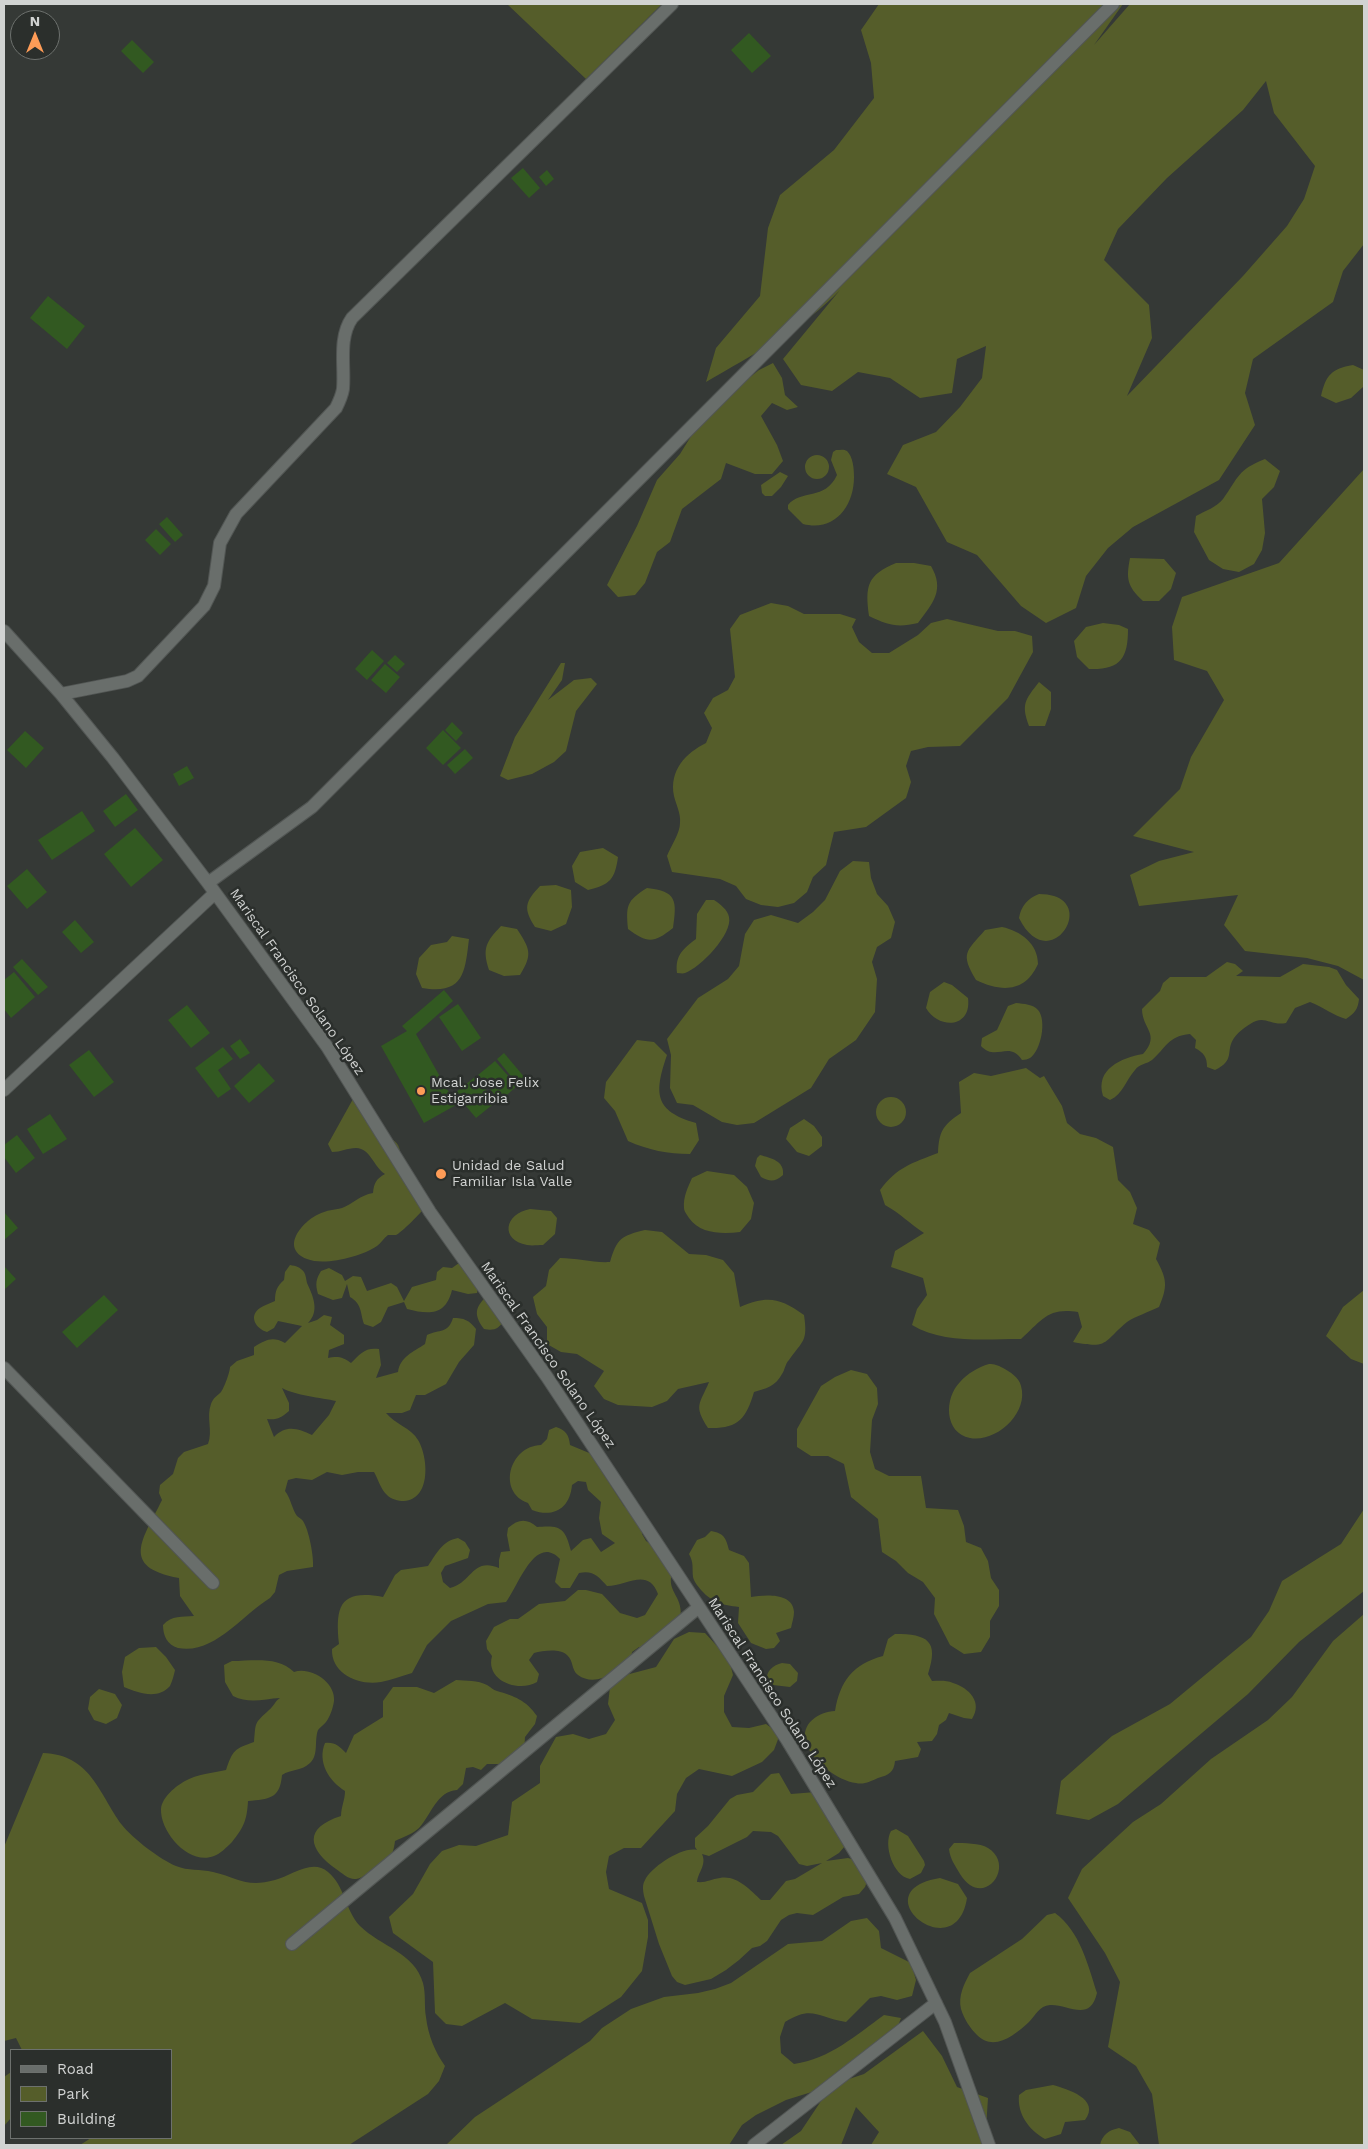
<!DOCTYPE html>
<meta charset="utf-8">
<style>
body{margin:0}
#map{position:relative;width:1368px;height:2149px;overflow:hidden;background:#353936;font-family:"Work Sans",sans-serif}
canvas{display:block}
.frame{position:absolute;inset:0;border:5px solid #d1d3d2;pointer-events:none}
.legend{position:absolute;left:10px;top:2049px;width:162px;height:90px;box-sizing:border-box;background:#2b2f2c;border:1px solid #6d716e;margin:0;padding:6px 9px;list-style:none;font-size:15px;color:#d1d3d2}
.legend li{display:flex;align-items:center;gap:10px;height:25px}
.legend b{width:25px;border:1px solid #6d716e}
.north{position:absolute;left:10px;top:10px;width:50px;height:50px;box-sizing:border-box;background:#2b2f2c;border:1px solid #6d716e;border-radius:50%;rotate:0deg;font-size:14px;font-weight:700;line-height:20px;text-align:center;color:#d1d3d2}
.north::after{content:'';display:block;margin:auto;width:18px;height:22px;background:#fe9c57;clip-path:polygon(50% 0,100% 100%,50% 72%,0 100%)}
</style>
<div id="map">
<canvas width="1368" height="2149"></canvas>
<div class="frame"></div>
<ul class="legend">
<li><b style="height:6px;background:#696e6b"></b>Road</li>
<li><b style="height:14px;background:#555d2a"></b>Park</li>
<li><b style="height:14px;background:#325921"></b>Building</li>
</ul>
<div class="north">N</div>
</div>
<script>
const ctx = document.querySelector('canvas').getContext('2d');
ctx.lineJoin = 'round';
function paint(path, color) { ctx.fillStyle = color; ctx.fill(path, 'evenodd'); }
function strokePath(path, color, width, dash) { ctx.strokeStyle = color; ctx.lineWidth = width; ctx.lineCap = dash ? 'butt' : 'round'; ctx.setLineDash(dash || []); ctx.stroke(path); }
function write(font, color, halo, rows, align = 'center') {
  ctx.font = font + ' "Work Sans",sans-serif'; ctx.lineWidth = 5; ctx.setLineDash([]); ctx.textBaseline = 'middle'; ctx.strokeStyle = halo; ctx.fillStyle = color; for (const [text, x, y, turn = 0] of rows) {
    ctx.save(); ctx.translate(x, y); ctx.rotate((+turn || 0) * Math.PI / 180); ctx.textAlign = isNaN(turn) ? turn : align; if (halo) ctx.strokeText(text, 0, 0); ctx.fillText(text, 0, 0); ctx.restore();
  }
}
paint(new Path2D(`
 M507,4H662L586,79Z
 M879,4H1123L1094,45L1130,4H1364V244L1343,271L1333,302L1253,359L1245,393L1255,425L1219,480L1133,527L1108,548L1086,576L1076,608L1046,623L1021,606L977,555L947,542L916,487L887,474L903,445L936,432L960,407L982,378L986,346L957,359L952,393L920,398L890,378L858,372L832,391L801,385L783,359L840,290C803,329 752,355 706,382L716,348L760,296L768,228L780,195L834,150L874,98L871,63L861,30ZM1266,81L1274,113L1315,166L1304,199L1287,226L1243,276L1127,396L1152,338L1149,305L1104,260L1118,229L1167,178L1243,110Z
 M773,363L782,378L785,395L798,407L787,410L772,403L761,416L777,445L783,461L772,474H755L726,463L721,479L682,509L670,542L657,552L645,583L635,595L618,597L607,585L637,526L657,480L680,454L706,412L759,370Z
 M1353,365L1364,370L1363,387L1351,398L1336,403L1321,396C1326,375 1331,369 1353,365Z
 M836,450C840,450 844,449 847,451C853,457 854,468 854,477C854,506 835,532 803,524L788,509V505C801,489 825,501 837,475L831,460L833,452Z
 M805 467a12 12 0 1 1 24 0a12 12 0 1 1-24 0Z
 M1265,459L1280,471L1274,487L1262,499L1265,533L1262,550L1254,564L1239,572L1223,569L1209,560L1194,532L1196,516C1205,511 1217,507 1223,499C1239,477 1237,470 1265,459Z
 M1364,469V980L1338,966L1307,958L1245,951L1224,925L1238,895L1139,906L1130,875L1159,861L1194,852L1133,836L1180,789L1191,757L1224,700L1207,671L1174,660L1172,627L1182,597L1279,563Z
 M780,472L788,476L781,487L772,496H765L762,493L761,485Z
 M1130,558L1164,559L1176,573L1171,589L1159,601H1143C1127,586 1126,579 1130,558Z
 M896,563H914L931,566C945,590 933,603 918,623C897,628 888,625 869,616C865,586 867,575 896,563Z
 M771,603L788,606L804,614H840L856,619L852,627L859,642L872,653H889L918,635L931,623L947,619L998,631H1015L1032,636L1033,652L1008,698L960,746L928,747L911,751L906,766L911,782L906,798L866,827L834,832L826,865L813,877L807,892L794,903L778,907L761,905L746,899L736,886L720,879L672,872L667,856C671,846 680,833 680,823C681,813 676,805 674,796C669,770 686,753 706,743L712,728L704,713L713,698L728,690L735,677L730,629L740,615Z
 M1103,623L1119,625L1128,629C1128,659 1120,670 1089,669L1077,657L1074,641L1086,627Z
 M561,663H565L562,680L548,700L574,680L591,678L597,684L576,711L566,751L554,762L532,774L508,780L500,776L515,737Z
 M1039,682L1051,692V709L1045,726H1029C1021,704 1025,700 1039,682Z
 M603,848L618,857C615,879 610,885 588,890L575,882L572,866L580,852Z
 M853,861L869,862L871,878L877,894L888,906L895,922L891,938L877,947L872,962L877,979L875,1012L856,1040L829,1059L811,1088L754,1123L737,1125L722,1122L693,1105L677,1103L670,1088L671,1055L667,1039L698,998L728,979L739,966L745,934L754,920L771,915L798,923L813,912L825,900L840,871Z
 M556,885L571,890L572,907L566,924L551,931L535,927C523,908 525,902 540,886Z
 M647,888C677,891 677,901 673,928C654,943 648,944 628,929C626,906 626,901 647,888Z
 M1039,894C1104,894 1050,981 1019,918C1021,906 1028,898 1039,894Z
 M706,900H714C720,904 728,910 729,917C733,934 700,968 685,973C683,974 680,973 677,973C675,955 683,949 696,939L697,914Z
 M501,926L517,929C530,949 533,954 520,975L504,976L489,970C482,948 486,942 501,926Z
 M1002,927C1021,931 1038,944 1038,964C1025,993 1001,992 976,980C960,953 966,952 985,930Z
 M452,936L469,939C465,972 464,995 422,988L416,974L419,958L431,945L447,942Z
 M1227,962L1235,964L1243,971L1236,976L1280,977L1303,964L1329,967L1337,970L1346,985L1359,999C1358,1009 1355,1013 1346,1019C1334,1016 1323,1007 1310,1002L1295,1008L1286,1023C1273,1026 1266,1017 1256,1021C1250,1023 1238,1032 1234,1038C1225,1051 1236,1060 1215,1070L1207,1067C1207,1057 1204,1053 1195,1048L1196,1040L1190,1034C1168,1036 1166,1048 1152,1060C1147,1064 1139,1064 1135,1070C1126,1080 1123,1094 1110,1100L1103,1096C1095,1069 1121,1058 1143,1054C1161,1034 1142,1029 1142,1009L1160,991L1163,983L1170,977H1206Z
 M944,982L952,985L968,998C972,1028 939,1030 926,1008L930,992Z
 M1016,1003C1024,1004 1033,1004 1038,1010C1047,1020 1041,1051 1030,1058C1028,1059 1025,1060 1022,1060C1009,1040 996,1062 981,1046L982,1038L997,1030L1008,1006Z
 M637,1040L654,1042L667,1055C654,1093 654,1111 696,1123L699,1140L690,1154C668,1154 648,1150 628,1141L615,1111L604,1098L606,1082Z
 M1026,1068L1040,1078L1044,1076L1062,1106L1067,1123L1080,1134L1096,1138L1113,1147L1118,1180L1130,1192L1137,1208L1133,1224L1149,1230L1160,1243L1156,1259C1167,1279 1168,1286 1159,1307C1149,1312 1136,1316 1127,1322C1102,1343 1109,1349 1073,1342L1082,1327L1078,1312C1048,1307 1042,1320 1021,1339C986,1339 943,1344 912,1325L917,1309L927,1295L923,1278L891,1267L895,1251L924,1233C910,1224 900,1213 885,1205L880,1190C897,1167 912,1163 938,1153C939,1131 943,1125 961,1113L959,1082L974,1073L991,1076Z
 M876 1112a15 15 0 1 1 30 0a15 15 0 1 1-30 0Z
 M353,1099L368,1107C368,1112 367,1119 368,1123C372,1138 398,1133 400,1151C400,1156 398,1162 398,1167L425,1207C422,1212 401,1233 396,1235C393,1235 390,1235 388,1235C384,1238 381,1243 377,1246C361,1257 324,1266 307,1259C279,1248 303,1221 319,1214C327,1210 334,1210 342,1208C353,1204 360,1195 373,1193C374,1183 376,1179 385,1174C373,1166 371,1149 356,1148C347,1148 341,1152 332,1152L328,1144Z
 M804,1119L814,1126L822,1137V1146L809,1156L797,1152L786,1139L790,1128Z
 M760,1155C771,1158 785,1161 783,1175C775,1182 770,1182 761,1177L755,1166L757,1158Z
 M707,1171L734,1175L747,1187L754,1203L751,1219L740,1232C722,1234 700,1234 689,1218C687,1215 684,1211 684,1208C683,1197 688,1187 692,1178Z
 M530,1209L551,1211L557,1218L555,1234L543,1245C538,1245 532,1246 527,1245C500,1240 504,1214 530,1209Z
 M645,1230L662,1232L689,1254L706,1255L723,1260L734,1273L740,1307C768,1295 780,1298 804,1315C808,1342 803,1340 789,1360C785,1364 785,1370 782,1374C776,1386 765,1389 754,1392C746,1419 738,1429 708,1428C693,1405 700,1404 709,1382L678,1389L667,1401L652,1407L618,1405L604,1399L594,1386L604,1371L577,1354L561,1352L547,1344V1327L537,1314L533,1297L546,1286L549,1270L560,1258C577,1258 593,1263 610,1262C617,1238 621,1236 645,1230Z
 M459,1263L480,1277L477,1293L468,1294L452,1290C446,1315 430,1315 407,1309L404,1302L388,1307L381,1322L373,1327L364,1324C360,1312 362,1304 350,1297L347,1284L342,1298L333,1300L318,1294C315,1284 316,1279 321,1271L329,1268L342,1275L345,1281L353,1276L361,1277L367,1291L391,1283L397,1287L404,1301L412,1287L436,1280L437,1272L443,1267L452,1268Z
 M290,1265C296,1266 300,1267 304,1272C306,1275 306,1279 307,1283C313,1296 320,1311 308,1323L317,1320L324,1315L332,1317L330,1325L344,1335V1344L329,1350L328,1358C338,1356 343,1357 351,1363C360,1354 365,1347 379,1349L381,1365L376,1378L398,1372C400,1357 413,1352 425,1344L427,1335C440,1329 448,1334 453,1318C464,1318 469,1320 476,1329L474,1345L459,1362L446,1384L425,1395H416L410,1410L402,1413H386C395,1424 411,1428 418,1440C428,1456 432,1499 404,1501C398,1501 391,1499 387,1495C381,1490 378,1479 374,1472H358L342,1475L327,1472L312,1480L296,1478L288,1480L285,1491C291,1499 292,1509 297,1516C299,1518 302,1519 303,1521C309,1530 314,1557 313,1567L287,1571L279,1575L275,1592L270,1598C242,1615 214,1655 178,1648C167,1645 163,1635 163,1625C172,1615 182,1617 194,1616L180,1596L179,1578C119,1567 143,1539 162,1500L159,1493L160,1485L173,1474L178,1458L184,1452L208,1444C213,1431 206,1417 211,1404C213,1398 217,1396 221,1392C224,1388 230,1372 230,1367L237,1361L254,1355V1347C266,1340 272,1336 285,1343L302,1326L278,1321L274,1328L267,1332C256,1329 248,1316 260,1308C264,1305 271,1303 275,1301C275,1291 277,1286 284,1280L285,1272ZM282,1388C294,1395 322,1398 336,1401L329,1415L312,1435C298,1429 287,1424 274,1437L267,1419C277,1420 281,1418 289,1411V1403Z
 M1364,1290V1364L1351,1359L1326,1336L1343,1307Z
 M484,1299L504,1320C499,1329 494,1331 484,1329C475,1317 474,1309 484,1299Z
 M989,1364C995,1364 997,1365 1003,1368C1010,1372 1019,1377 1021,1386C1029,1413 996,1443 970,1438C944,1433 944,1398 960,1382C967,1374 978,1367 989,1364Z
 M851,1370L867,1374L877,1388L878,1404L872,1420L870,1452L875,1469L889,1476H921L926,1508L958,1510L964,1526L966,1542L981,1548L988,1561L991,1578L999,1590V1606L990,1621V1637L981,1652L964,1654L950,1645L934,1614L935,1598L923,1582L908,1573L896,1561L882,1552L878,1519L851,1497L844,1464L828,1456H811L797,1447V1429L821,1386L835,1377Z
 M556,1427C566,1430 569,1435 570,1445L594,1455L597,1464L624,1506L638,1517L642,1525V1534L646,1541L661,1551L672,1573C666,1593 685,1596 680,1621L647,1647H639L632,1652L631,1660C618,1671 596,1688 578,1675C571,1670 574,1661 567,1655C559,1648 543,1651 534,1653L529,1660L539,1674L537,1682C519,1693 485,1681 492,1656L487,1649L486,1641L494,1627L510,1619H518L539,1604L565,1601L578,1590H586L602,1594L620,1613L637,1618L645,1615L658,1594C648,1567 627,1586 607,1586C598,1576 593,1570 579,1573L570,1588H561L555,1582L560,1559C535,1533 518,1587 506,1602L488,1604L451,1621L427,1645L412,1673C401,1676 391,1680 381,1682C359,1686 331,1674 332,1649L339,1644C335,1606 340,1589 383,1597L395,1575L401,1570L428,1566C437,1553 442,1541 458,1538L465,1542L470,1550L468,1558L445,1566L441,1573L443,1582L450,1588C472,1583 472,1557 499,1568V1560L501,1552L510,1551L507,1535L508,1528C518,1519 527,1518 537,1527C561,1525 565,1528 571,1551L583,1540L591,1538L601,1552L615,1543L602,1534L599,1518L601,1502L588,1490L586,1482L578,1481L572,1485C570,1509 553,1518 532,1510L528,1503C497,1492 509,1446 541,1445L547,1439L549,1430Z
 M1364,1509V1591L1299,1642L1248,1694L1118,1804L1089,1820L1056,1814L1061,1781L1112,1736L1170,1704L1251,1637L1269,1611L1282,1581L1341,1544Z
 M711,1531C724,1533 726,1538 729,1550L744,1556L749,1563L751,1597C764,1595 793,1592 794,1612C794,1617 792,1623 791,1628L776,1633L780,1641L774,1648L766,1649L751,1643L738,1623L739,1607C722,1605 713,1603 701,1590C698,1586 694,1582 693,1577C692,1568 694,1563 689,1554L697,1540L705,1537Z
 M1364,1614V2145H1159L1152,2094L1136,2066L1108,2047L1120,1982L1105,1953L1068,1898L1082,1869L1133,1822L1161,1804L1211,1759L1268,1720L1292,1697L1333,1641Z
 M689,1632L705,1633L729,1659L733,1675L724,1696V1712L732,1727L749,1728L766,1724L780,1734L774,1750L762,1762L732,1776L699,1769L686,1778L677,1794L675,1811L641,1848H624L609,1856L606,1872L609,1889L642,1903L648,1920V1937L642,1971L621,1997L580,2023L532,2019L505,2003L462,2026L446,2024L435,2013L433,1962L393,1933L389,1917L413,1894L430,1864L442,1851L459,1845L476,1846L508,1835L512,1802L540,1783V1766L556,1737L573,1734L589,1739L606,1734L615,1720L608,1704L610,1687L622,1676L656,1667L674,1639Z
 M895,1634C928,1634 939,1641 928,1674L932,1681C939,1681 946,1680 953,1683C969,1688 983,1702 972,1719L964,1718L949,1713L946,1720L939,1725L937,1734L932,1741L917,1742L921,1749L918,1757L895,1761C894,1772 889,1775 878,1778C871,1781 864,1785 856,1783C838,1781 812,1761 806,1743C800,1723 819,1712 835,1711C840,1681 853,1664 883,1656L888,1639Z
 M156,1647L166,1657L175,1670C174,1675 172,1682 170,1686C158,1700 138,1693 124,1687L122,1672L125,1657L139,1648Z
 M232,1661C253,1661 278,1656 294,1672C310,1666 336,1682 334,1701C333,1708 330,1717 326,1722C324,1725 320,1727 318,1730C314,1741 319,1755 310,1763C302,1771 291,1769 282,1775C280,1799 269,1799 248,1801C247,1820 244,1827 232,1842C227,1847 220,1854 214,1856C189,1866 160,1832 161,1809C162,1797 176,1786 185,1781C197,1774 213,1773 226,1770C233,1750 234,1749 254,1742C256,1721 254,1724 269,1710C274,1706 275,1701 280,1698C264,1699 249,1704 233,1696L225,1682L224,1665Z
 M782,1663L790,1664L798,1673L797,1681L790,1687L773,1685L767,1680C766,1671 773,1665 782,1663Z
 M456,1680C466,1681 478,1680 487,1685C491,1687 493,1690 497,1691C514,1696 526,1700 537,1716L535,1724L525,1737L524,1753L512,1764H487L481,1770L473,1767L466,1768L463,1784L457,1790C437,1791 431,1815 419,1828C413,1834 403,1837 395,1841C393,1858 388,1862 373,1870C368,1872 363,1878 356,1879C349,1880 342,1873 336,1869C308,1849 303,1828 341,1816C341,1807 345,1800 345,1791C329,1781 317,1762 325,1743C335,1742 339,1746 346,1753L354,1735L383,1717V1701L393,1687H417L434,1693Z
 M99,1689L115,1694L122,1705L117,1718L106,1724L94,1720L88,1709L90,1697Z
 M43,1753C91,1755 98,1792 122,1825C132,1838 161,1860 176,1866C188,1871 200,1869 213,1872C239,1878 246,1888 275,1880C291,1876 312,1858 328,1872C345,1886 345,1910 360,1926C380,1946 415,1953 423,1983C426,1994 424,2006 426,2017C428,2035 435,2052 445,2066L439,2081L428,2094L349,2145H80L91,2138H171V2050H22L16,2038L4,2041V1847Z
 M779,1773L791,1794L816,1792L845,1846L839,1853L826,1861L848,1858L855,1860L868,1879L865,1887L859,1894L843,1897L813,1915L797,1913L789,1915L781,1920L767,1941L760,1946L752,1948L739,1960L726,1970L711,1979L685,1985L677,1982L672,1976L659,1944L644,1896C643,1890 642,1885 645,1880C651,1867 683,1846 697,1850L695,1847V1838L708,1826L730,1799L737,1795L753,1792L771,1774ZM753,1831L771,1832L778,1836L799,1864L807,1866L822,1863L795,1879L786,1881L770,1900H761C750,1890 737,1875 720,1878C711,1879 706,1883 697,1882C698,1872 707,1865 702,1854L709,1856L747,1837Z
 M896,1829L908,1836L924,1861L925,1865L921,1873L910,1879C893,1876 883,1845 891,1831Z
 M954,1843C964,1843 980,1843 988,1848C1017,1866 983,1911 960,1874C955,1865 950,1859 949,1849Z
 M940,1878L958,1884L967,1898C956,1970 859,1891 940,1878Z
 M1055,1913C1080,1931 1088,1965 1097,1993C1090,2023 1068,2004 1050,2005C1039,2006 1036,2015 1029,2022C1015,2035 994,2052 977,2035C970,2028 964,2019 961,2009C958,1996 964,1984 970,1973L1022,1939L1047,1915Z
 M867,1918L879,1931L881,1948L911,1963L916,1980L912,1996L897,2000L881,1996L870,1998L846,2022C817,2017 812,2005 785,2022L780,2037L781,2053L794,2064C830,2059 856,2035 884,2015L901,2018L895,2034L834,2084L864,2074L923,2031L942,2056L957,2087L988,2098L986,2129L991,2145H871L879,2132L856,2107L841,2145H781L801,2131L831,2086L786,2100L756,2115L742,2125L729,2145H446L475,2117L590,2041L602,2028L631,2009L664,1997L698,1993L715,1989L731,1983L788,1944L822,1941L851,1921Z
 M11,2072V2118L4,2126V2077Z
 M1053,2085C1067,2089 1101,2099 1085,2120L1065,2122L1061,2134L1045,2139C1029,2130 1017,2114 1019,2095L1026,2090Z
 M1119,2128L1130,2132L1140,2145H1100C1102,2135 1109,2130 1119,2128Z`), '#555d2a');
paint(new Path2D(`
 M749,33L771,56L752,73L731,50Z
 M132,40L154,62L143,73L121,51Z
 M523,168L540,188L529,198L511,178Z
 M547,170L554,179L546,186L539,177Z
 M48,296L85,326L67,349L30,318Z
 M167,517L183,535L175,542L159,524Z
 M156,529L171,544L160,555L145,540Z
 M372,650L384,661L367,680L355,669Z
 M395,655L405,664L397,672L387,663Z
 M385,664L400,677L386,693L371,680Z
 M452,722L463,733L456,741L445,730Z
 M443,730L461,748L443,765L426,748Z
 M25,731L44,748L26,768L7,750Z
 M465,749L473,758L455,774L447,765Z
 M187,766L194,778L179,786L173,774Z
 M126,794L138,810L115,827L103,811Z
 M82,811L95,831L52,860L38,840Z
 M135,828L163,860L131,887L104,854Z
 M27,869L47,892L27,909L7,886Z
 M75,920L94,942L81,953L62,932Z
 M22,959L48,987L38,995L13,967Z
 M14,972L35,997L11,1018L4,1009V980Z
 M444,990L453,1001L416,1034L456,1105L424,1123L381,1046L407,1031L402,1026Z
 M458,1004L481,1038L462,1051L439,1017Z
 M187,1005L210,1033L191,1048L168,1020Z
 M240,1039L250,1053L240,1059L230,1046Z
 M223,1047L233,1059L218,1070L231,1089L218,1098L195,1068Z
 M89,1050L114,1082L94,1097L69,1065Z
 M504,1053L526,1079L518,1085L497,1059Z
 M495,1061L517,1086L500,1101L478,1075Z
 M259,1063L275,1081L249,1103L234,1086Z
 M475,1077L496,1102L476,1118L455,1093Z
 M50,1114L67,1139L43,1154L27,1129Z
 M17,1135L35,1158L16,1173L4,1157V1145Z
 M4,1212L18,1228L4,1240Z
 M4,1266L16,1279L4,1290Z
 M104,1295L118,1310L77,1348L62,1332Z`), '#325921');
const minor = new Path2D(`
 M4,631L61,694L113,758L208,883L328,1048L430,1212L547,1377L787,1740L895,1918L945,2022L989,2145
 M61,694L127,681L138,676L204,606L214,586L220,543L236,514L336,408C339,402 342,395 343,389C345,366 338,338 352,318L672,4
 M208,883L312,807L1113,4
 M4,1090L215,893
 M4,1368L213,1583
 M292,1944L699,1607
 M754,2145L936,2003`);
strokePath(minor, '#525654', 14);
strokePath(minor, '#696e6b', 12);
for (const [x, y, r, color] of [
 [421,1091,5,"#fe9c57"],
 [441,1174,6,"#fe9c57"]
]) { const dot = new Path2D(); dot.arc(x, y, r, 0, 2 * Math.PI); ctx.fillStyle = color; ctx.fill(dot); strokePath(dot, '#2b2f2c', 2); }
write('14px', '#d1d3d2', '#2b2f2c', [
 ["Mariscal Francisco Solano López",297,982,55],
 ["Mariscal Francisco Solano López",548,1355,55],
 ["Mariscal Francisco Solano López",772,1693,57]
]);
write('14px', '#d1d3d2', '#2b2f2c', [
 ["Mcal. Jose Felix",431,1083],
 ["Estigarribia",431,1099],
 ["Unidad de Salud",452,1166],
 ["Familiar Isla Valle",452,1182]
], 'left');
</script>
